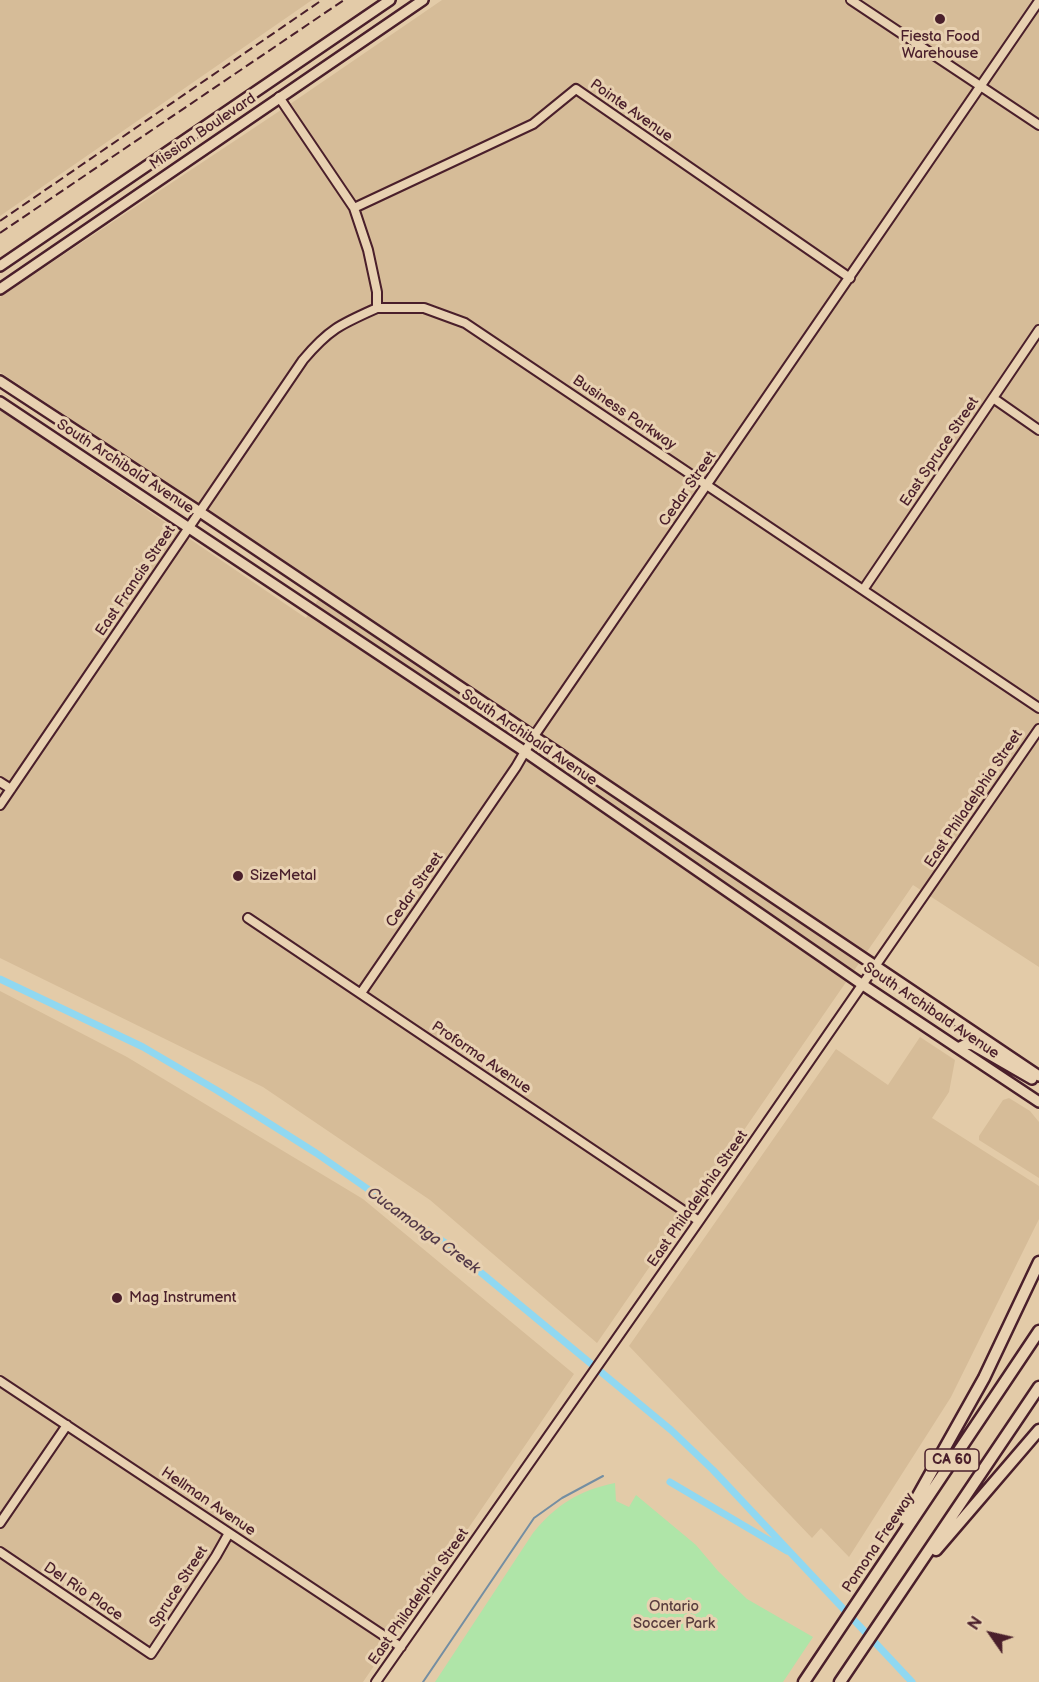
<!DOCTYPE html>
<style>
body{margin:0}
#map{position:relative;width:1039px;height:1682px;overflow:hidden;background:#e3cba8;font-family:"Balsamiq Sans",sans-serif}
canvas{display:block}
.north{position:absolute;left:961px;top:1604px;width:60px;height:60px;-webkit-text-stroke:4px #e8d1b1;paint-order:stroke;rotate:304deg;font-size:16px;font-weight:700;line-height:24px;text-align:center;color:#4a1f2b}
.north::after{content:'';display:block;margin:auto;width:21px;height:27px;background:#4a1f2b;clip-path:polygon(50% 0,100% 100%,50% 72%,0 100%)}
</style>
<div id="map">
<canvas width="1039" height="1682"></canvas>
<div class="north">N</div>
</div>
<script>
const ctx = document.querySelector('canvas').getContext('2d');
ctx.lineJoin = 'round';
function paint(path, color) { ctx.fillStyle = color; ctx.fill(path, 'evenodd'); }
function strokePath(path, color, width, dash) { ctx.strokeStyle = color; ctx.lineWidth = width; ctx.lineCap = dash ? 'butt' : 'round'; ctx.setLineDash(dash || []); ctx.stroke(path); }
function write(font, color, halo, rows, align = 'center') {
  ctx.font = font + ' "Balsamiq Sans",sans-serif'; ctx.lineWidth = 6; ctx.setLineDash([]); ctx.textBaseline = 'middle'; ctx.strokeStyle = halo; ctx.fillStyle = color; for (const [text, x, y, turn = 0] of rows) {
    ctx.save(); ctx.translate(x, y); ctx.rotate((+turn || 0) * Math.PI / 180); ctx.textAlign = isNaN(turn) ? turn : align; if (halo) ctx.strokeText(text, 0, 0); ctx.fillText(text, 0, 0); ctx.restore();
  }
}
paint(new Path2D(`
 M0,0H312L0,216Z
 M442,0H1039V967L913,885L597,1343L430,1200L263,1087L0,958V410L306,618L325,589L0,372V297L296,100Z
 M0,991L127,1057L363,1199L574,1374L363,1682H0Z
 M920,1037L955,1060L949,1092L932,1118L1039,1186V1219L951,1397L849,1557L821,1528L812,1538L629,1346L836,1049L888,1085Z
 M1009,1098L1030,1111L1039,1122V1178L979,1140V1136L1003,1100Z`), '#d6bc98');
paint(new Path2D(`
 M615,1483L616,1501L629,1507L636,1495L696,1545L718,1571L747,1599L813,1637L783,1682H435L533,1533C557,1504 578,1491 615,1483Z`), '#afe5a8');
strokePath(new Path2D(`
 M423,1682L534,1518L562,1498L603,1476`), '#748ea2', 2);
strokePath(new Path2D(`
 M0,979L143,1047L218,1091L316,1153L444,1242L671,1430L713,1470L912,1682
 M670,1482L787,1551`), '#90d8f1', 7);
const minor = new Path2D(`
 M851,0L1039,125
 M279,97L354,208L368,250L377,292V308H424L465,323L1039,708
 M354,208L533,124L576,89L850,278
 M993,398L1039,430
 M863,590L1039,330
 M0,782L11,789
 M0,805L303,360C329,329 341,324 377,308
 M248,918L699,1221
 M361,993L516,767L534,736L1039,1
 M0,1381L401,1647
 M0,1523L67,1425
 M0,1552L151,1654L216,1556L229,1533
 M376,1682L699,1221L1039,729`);
const major = new Path2D(`
 M0,266L390,0
 M0,289L423,0
 M0,381L200,512L1039,1076
 M0,402L524,751L863,985L1039,1102
 M958,1048L966,1044L973,1045L1032,1079`);
const highway = new Path2D(`
 M905,1519L984,1378L1039,1262
 M936,1550L1039,1430
 M804,1682L1039,1331
 M840,1682L1039,1387`);
strokePath(minor, '#4a1f2b', 12);
strokePath(major, '#4a1f2b', 14);
strokePath(highway, '#4a1f2b', 15);
strokePath(minor, '#e8d1b1', 8);
strokePath(major, '#e8d1b1', 9);
strokePath(highway, '#e8d1b1', 10);
strokePath(new Path2D(`
 M0,221L322,0
 M0,233L344,0`), '#4a1f2b', 2, [9, 4.5]);
for (const [x, y, r, color] of [
 [940,19,6,"#4a1f2b"],
 [238,876,6,"#4a1f2b"],
 [117,1298,6,"#4a1f2b"]
]) { const dot = new Path2D(); dot.arc(x, y, r, 0, 2 * Math.PI); ctx.fillStyle = color; ctx.fill(dot); strokePath(dot, '#e8d1b1', 2); }
for (const [x, y, w] of [
 [952,1460,54]
]) { const box = new Path2D(); box.roundRect(x - w / 2, y - 11, w, 22, 4.5); ctx.fillStyle = '#e8d1b1'; ctx.fill(box); strokePath(box, '#4a1f2b', 1.5); }
write('bold 14px', '#4a1f2b', null, [
 ["CA 60",952,1460]
]);
write('15px', '#4a1f2b', '#e8d1b1', [
 ["Fiesta Food",940,37,"center"],
 ["Warehouse",940,54,"center"],
 ["SizeMetal",250,876],
 ["Mag Instrument",129,1298]
], 'left');
write('15px', '#4a1f2b', '#e8d1b1', [
 ["Pointe Avenue",631,111,35],
 ["Mission Boulevard",203,132,-34],
 ["Business Parkway",624,413,34],
 ["East Spruce Street",940,452,-56],
 ["South Archibald Avenue",125,467,33],
 ["Cedar Street",688,489,-55],
 ["East Francis Street",136,581,-56],
 ["South Archibald Avenue",529,738,34],
 ["East Philadelphia Street",974,799,-56],
 ["Cedar Street",415,890,-55],
 ["South Archibald Avenue",931,1011,34],
 ["Proforma Avenue",481,1058,34],
 ["East Philadelphia Street",698,1199,-55],
 ["Hellman Avenue",208,1502,34],
 ["Pomona Freeway",879,1543,-56],
 ["Spruce Street",179,1587,-57],
 ["Del Rio Place",83,1592,34],
 ["East Philadelphia Street",419,1597,-55]
]);
write('15px', '#593d3e', '#e8d1b1', [
 ["Ontario",674,1607],
 ["Soccer Park",674,1624]
]);
write('italic 16px', '#543b49', '#e8d1b1', [
 ["Cucamonga Creek",423,1231,36]
]);
</script>
